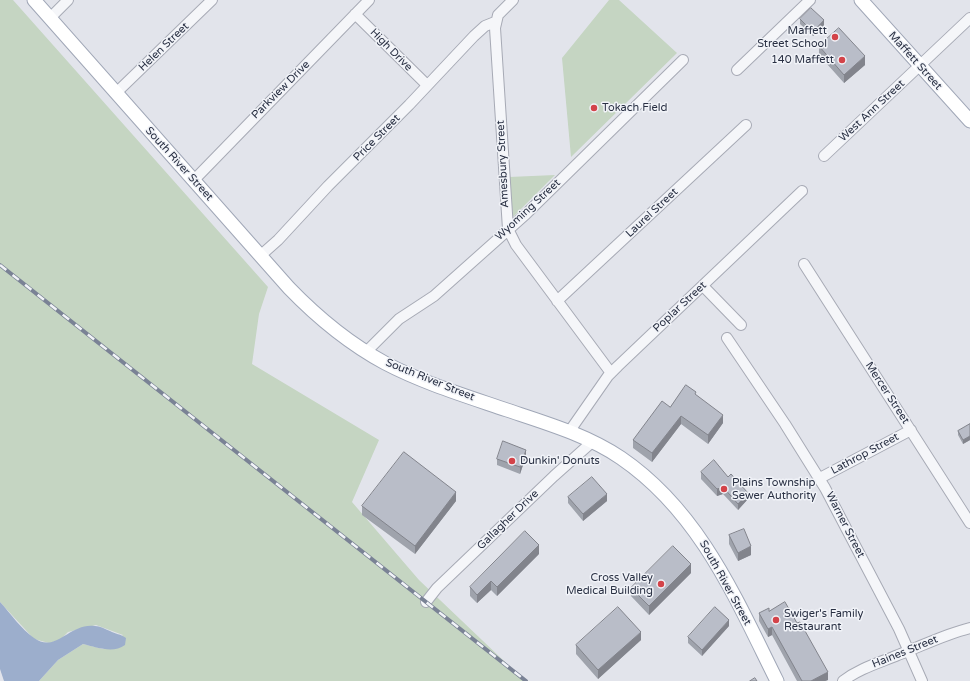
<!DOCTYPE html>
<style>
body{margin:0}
canvas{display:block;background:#e2e4eb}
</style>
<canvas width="970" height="681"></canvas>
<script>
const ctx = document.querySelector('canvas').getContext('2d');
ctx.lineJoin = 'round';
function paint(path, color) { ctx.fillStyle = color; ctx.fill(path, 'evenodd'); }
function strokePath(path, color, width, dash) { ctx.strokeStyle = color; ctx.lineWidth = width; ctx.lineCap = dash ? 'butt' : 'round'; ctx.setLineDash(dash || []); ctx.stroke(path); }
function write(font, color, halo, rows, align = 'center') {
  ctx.font = font + ' "Varela Round",sans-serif'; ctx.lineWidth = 3; ctx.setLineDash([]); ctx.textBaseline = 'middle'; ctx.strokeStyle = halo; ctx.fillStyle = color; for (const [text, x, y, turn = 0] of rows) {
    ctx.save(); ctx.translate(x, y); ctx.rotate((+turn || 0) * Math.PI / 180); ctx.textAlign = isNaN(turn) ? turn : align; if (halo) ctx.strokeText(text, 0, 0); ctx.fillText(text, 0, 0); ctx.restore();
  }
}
paint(new Path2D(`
 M0,0H13L268,287L259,314L252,364L379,440L352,502L419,580L525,681H39L58,660L83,644L103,649L123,635L96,625L68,632L60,640L49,643L34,639L0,602Z
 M609,0H619L677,53L571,157L562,58Z
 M555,175L513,217L509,177Z`), '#c5d5c2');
paint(new Path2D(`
 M0,602C11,614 21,629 34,638C56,654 70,622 95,626C100,626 105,629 110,631C115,634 121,634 126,638L125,645C113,654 96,647 83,644L58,660L39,681H4L0,669Z`), '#9caecc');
const minor = new Path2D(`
 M513,0L498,15L495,28L508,229L516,245L611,373
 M355,14L427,85
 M50,18L68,0
 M737,70L810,0
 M116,93L212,0
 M824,156L970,18
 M194,180L369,0
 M260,256L278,240L328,186L409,105L474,36L485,26L495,22
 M804,264L970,523
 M703,286L741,325
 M557,301L746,125
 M727,338L785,424L825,488L899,629L922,681
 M366,352L399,319L434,296L526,214L683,60
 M569,432L608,376L618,366L802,191
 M820,478L911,430
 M426,602L437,588L554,476L592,442
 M843,681C860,668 879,663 898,655C922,646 945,634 970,628`);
const major = new Path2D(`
 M34,0L289,288C318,318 348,343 385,363C423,383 466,396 507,410C546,423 587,435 621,458C700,512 736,599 777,681
 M861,0L970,121`);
strokePath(minor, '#a7aab5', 12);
strokePath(major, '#a0a7b7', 15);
strokePath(minor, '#f5f6f9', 10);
strokePath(major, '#fff', 13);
const rail = new Path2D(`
 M0,265L526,681`);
strokePath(rail, '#7a8295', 4);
strokePath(rail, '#f1f3f8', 2.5, [8]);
paint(new Path2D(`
 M800,19L824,25L813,36L800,24Z
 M819,46L865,65L844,83L819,55Z
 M696,395L723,423L708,444L681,424L652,462L633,448V440L670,407Z
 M970,424V440L963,444L958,435V431Z
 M526,456L520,474L497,465V459Z
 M701,472L728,477L748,499L738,510L723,494L717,496L701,479Z
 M568,497L607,501L583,521L568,503Z
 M456,501L415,554L362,515V506Z
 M729,535L751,555L738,561L729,544Z
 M539,554L497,596L491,590L477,603L470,596V587Z
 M691,573L649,615L631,596V588Z
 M769,611L797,623L828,680L825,681H797L772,635L768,637L759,621V613Z
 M729,626L702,656L688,643V637Z
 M641,640L598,679L576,654V645Z`), '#9fa3ac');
paint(new Path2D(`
 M824,20V25L813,36V32Z
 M865,56V65L844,83V75Z
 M723,415V423L708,444V435Z
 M681,416V424L652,462V453Z
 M970,436V440L963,444V440Z
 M526,450V456L520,474V467Z
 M723,487V494L717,496V489Z
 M456,492V501L415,554V546Z
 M748,493V499L738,510V504Z
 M607,494V501L583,521V514Z
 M539,545V554L497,596V587Z
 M751,546V555L738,561V553Z
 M691,564V573L649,615V606Z
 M491,581V590L477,603V595Z
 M729,620V626L702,656V650Z
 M772,627V635L768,637V629Z
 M641,632V640L598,679V670Z
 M828,672V680L825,681H811Z`), '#82848c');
const building = new Path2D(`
 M811,8L824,20L813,32L800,19Z
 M839,28L865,56L844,75L819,46Z
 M686,385L696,392L695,394L723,415L708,435L681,416L652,453L633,440L662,401L670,407Z
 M970,424V436L963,440L958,431Z
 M503,441L526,450L520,467L497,459Z
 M404,452L456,492L415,546L362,506Z
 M714,460L728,477L731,474L748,493L738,504L723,487L717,489L701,472Z
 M592,477L607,494L583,514L568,497Z
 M744,529L751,546L738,553L729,535Z
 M525,531L539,545L497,587L491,581L477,595L470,587Z
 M673,546L691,564L649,606L631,588Z
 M785,602L797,623L800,622L828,672L811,681H802L772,627L768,629L759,613L769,608V611Z
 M618,607L641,632L598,670L576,645Z
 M715,607L729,620L702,650L688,637Z
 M755,678L757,681H750Z`);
paint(building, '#b9bdc8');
strokePath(building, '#82848c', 1);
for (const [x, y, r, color] of [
 [835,37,4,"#d34349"],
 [842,60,4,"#d34349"],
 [594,108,4,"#d34349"],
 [512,461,4,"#d34349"],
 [724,489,4,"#d34349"],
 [661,584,4,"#d34349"],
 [776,620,4,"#d34349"]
]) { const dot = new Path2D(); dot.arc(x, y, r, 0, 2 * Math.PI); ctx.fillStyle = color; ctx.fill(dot); strokePath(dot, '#f1f3f8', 1.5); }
write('11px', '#293043', '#f1f3f8', [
 ["Maffett",827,31,"right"],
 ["Street School",827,44,"right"],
 ["140 Maffett",834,60,"right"],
 ["Tokach Field",602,108],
 ["Dunkin' Donuts",520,461],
 ["Plains Township",732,483],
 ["Sewer Authority",732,496],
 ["Cross Valley",653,578,"right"],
 ["Medical Building",653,591,"right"],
 ["Swiger's Family",784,614],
 ["Restaurant",784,627]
], 'left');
write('11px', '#293043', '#f1f3f8', [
 ["Helen Street",164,47,-44],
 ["High Drive",391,50,45],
 ["Maffett Street",915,61,48],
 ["Parkview Drive",281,90,-45],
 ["West Ann Street",872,111,-43],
 ["Price Street",377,138,-45],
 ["South River Street",179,164,48],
 ["Amesbury Street",503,164,-93],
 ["Wyoming Street",528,210,-43],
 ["Laurel Street",652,213,-43],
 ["Poplar Street",680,307,-43],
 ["South River Street",430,380,22],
 ["Mercer Street",887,393,57],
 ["Lathrop Street",865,454,-28],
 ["Gallagher Drive",508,520,-44],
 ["Warner Street",845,525,63],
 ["South River Street",725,583,61],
 ["Haines Street",905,652,-22]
]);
</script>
